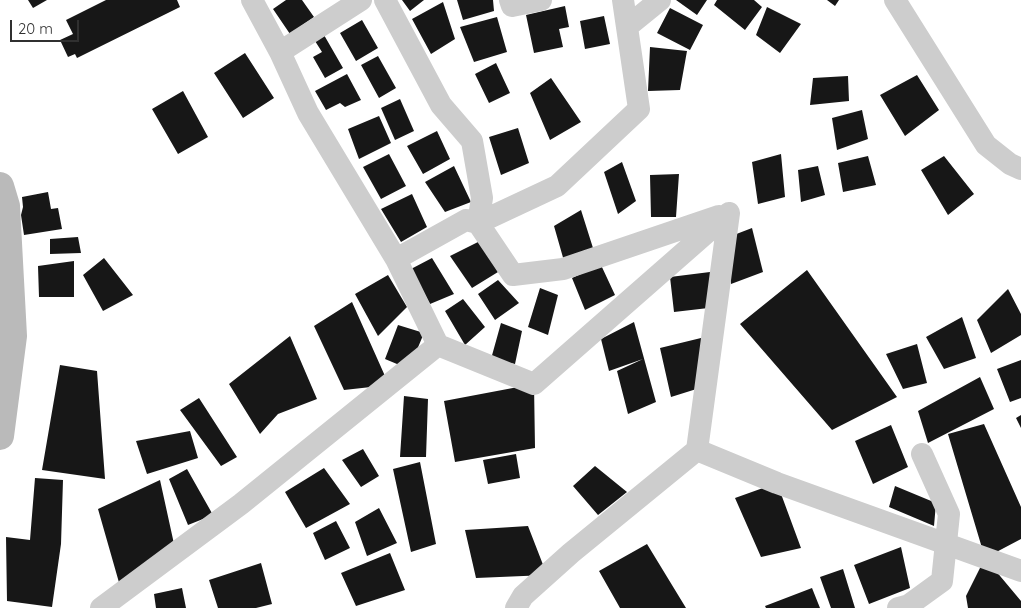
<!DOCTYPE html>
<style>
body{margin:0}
#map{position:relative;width:1021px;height:608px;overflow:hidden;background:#fff;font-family:Quicksand,sans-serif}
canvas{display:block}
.scale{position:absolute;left:10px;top:20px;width:69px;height:22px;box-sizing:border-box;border:2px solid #303030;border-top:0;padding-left:6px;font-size:15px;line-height:18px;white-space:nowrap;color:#303030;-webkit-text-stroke:4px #fff;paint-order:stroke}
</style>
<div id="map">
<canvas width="1021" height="608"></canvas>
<div class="scale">20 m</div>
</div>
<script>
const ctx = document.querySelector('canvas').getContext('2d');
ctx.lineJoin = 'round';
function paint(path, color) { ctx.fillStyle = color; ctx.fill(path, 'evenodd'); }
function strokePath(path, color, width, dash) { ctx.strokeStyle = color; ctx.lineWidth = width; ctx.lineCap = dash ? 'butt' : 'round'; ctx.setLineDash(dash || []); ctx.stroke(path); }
paint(new Path2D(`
 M28,0H47L33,8Z
 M106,0H177L180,7L77,58L75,54L68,57L60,40L73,34L66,20Z
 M286,0H302L314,17L290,34L273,9Z
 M402,0H424L410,11Z
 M457,0H493L494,11L463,20Z
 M676,0H707L697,15Z
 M717,0H754L762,7L745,30L714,5Z
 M827,0H839L835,6Z
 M443,2L455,39L431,54L412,19Z
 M565,6L569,27L559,29L563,47L534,53L526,15Z
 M767,7L801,24L780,53L756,35Z
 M670,8L703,25L690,50L657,33Z
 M604,16L610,44L585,49L580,21Z
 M497,17L507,52L474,62L460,27Z
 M362,20L378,48L356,61L340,33Z
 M324,35L343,68L325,78L313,57L322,52L315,41Z
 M650,47L687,51L680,90L648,91Z
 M245,53L274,98L243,118L214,73Z
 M378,56L396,88L379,98L361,65Z
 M496,63L510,93L489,103L475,74Z
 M347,74L361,100L345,107L340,103L326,110L315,91Z
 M917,75L939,110L905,136L880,95Z
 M848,76L849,101L810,105L813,78Z
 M551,78L581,122L550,140L530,93Z
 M183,91L208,137L178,154L152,109Z
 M400,99L414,131L395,140L381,108Z
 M862,110L868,139L837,150L832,118Z
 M379,116L391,143L359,159L348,129Z
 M518,128L529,163L501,175L489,137Z
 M437,131L450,159L423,174L407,146Z
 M389,154L406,186L381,199L363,167Z
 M781,154L785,197L758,204L752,162Z
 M868,156L876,185L843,192L838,163Z
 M944,156L974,194L948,215L921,170Z
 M622,162L636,201L618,214L604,172Z
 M454,166L471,202L445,212L425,182Z
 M818,166L825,195L801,202L798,170Z
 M679,174L676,217H651L650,175Z
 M48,192L51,209L58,208L62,229L24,235L21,215L23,207L22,197Z
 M412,194L427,227L401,242L381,209Z
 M581,210L593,248L564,261L554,226Z
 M752,228L763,272L731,284L726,238Z
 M78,237L81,253L50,254V239Z
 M480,241L498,272L472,288L450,256Z
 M104,258L133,295L103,311L83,275Z
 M432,258L454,294L430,304L411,269Z
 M74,261V297H39L38,266Z
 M601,265L615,295L585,310L572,278Z
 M807,270L897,397L832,430L740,324Z
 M710,272L717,307L674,312L670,277Z
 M388,275L407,307L378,336L355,294Z
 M498,280L519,303L495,320L478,294Z
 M540,288L558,295L548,335L528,327Z
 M1008,289L1021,314V335L991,353L977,320Z
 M463,299L485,327L465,345L445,311Z
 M352,302L389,385L344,390L314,326Z
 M962,317L976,358L944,369L926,337Z
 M634,322L656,402L628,414L617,371L643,359L609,371L601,339Z
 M501,323L522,331L515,364L491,359Z
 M398,325L424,333L409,369L385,359Z
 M290,336L317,399L278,414L260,434L229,384Z
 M701,338L706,386L671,397L660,348Z
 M917,344L927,383L903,389L886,354Z
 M1021,360V398L1010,402L997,369Z
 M60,365L97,371L105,479L42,470Z
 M980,377L994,409L928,443L918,411Z
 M534,384L535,448L455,462L444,401Z
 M404,396L428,399L426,457H400Z
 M199,398L237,457L221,466L180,410Z
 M1021,415V428L1016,418Z
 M984,424L1021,507V539L985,558L948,434Z
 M891,425L908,467L873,484L855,441Z
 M190,431L198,458L147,474L136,441Z
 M363,449L379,476L361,487L342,460Z
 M516,454L520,478L488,484L483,460Z
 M420,462L436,544L411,552L393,469Z
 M595,466L627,492L598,515L573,486Z
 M324,468L350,504L306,528L285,492Z
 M187,469L213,515L188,525L169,479Z
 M35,478L63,480L61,544L52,607L7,601L6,537L30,540Z
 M160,480L176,553L122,593L98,509Z
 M777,483L801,548L761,557L735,498Z
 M895,486L936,503L934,526L889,507Z
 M379,508L397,543L367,556L355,522Z
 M336,521L350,548L325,560L313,533Z
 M528,526L547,575L476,578L465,530Z
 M647,544L686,608H620L599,571Z
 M901,547L910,588L869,604L854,565Z
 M390,553L405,590L356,606L341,573Z
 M985,558L1021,601V608H968L966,596Z
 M261,563L272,604L256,608H218L209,580Z
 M843,569L855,608H831L820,577Z
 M182,588L186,608H156L154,594Z
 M812,588L820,608H766L765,606Z`), '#171717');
strokePath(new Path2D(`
 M252,0L280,52L308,113L396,259L438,345L534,384L729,213
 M385,0L441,105L472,141L482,198L478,223L466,220L396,259
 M510,0L512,6L541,0
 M623,0L639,109L557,186L478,223L513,275L563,269L719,216
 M895,0L986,145L1010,164L1021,169
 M628,26L660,0
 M280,52L361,0
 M697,450L777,483L1021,571
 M101,608L241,504L438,345
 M516,608L523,596L571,553L697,450L729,213
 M898,608L909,605L942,581L949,514L922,454`), '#cdcdcd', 22);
strokePath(new Path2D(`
 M0,186L6,206L13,336L0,436`), '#bababa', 28);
</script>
